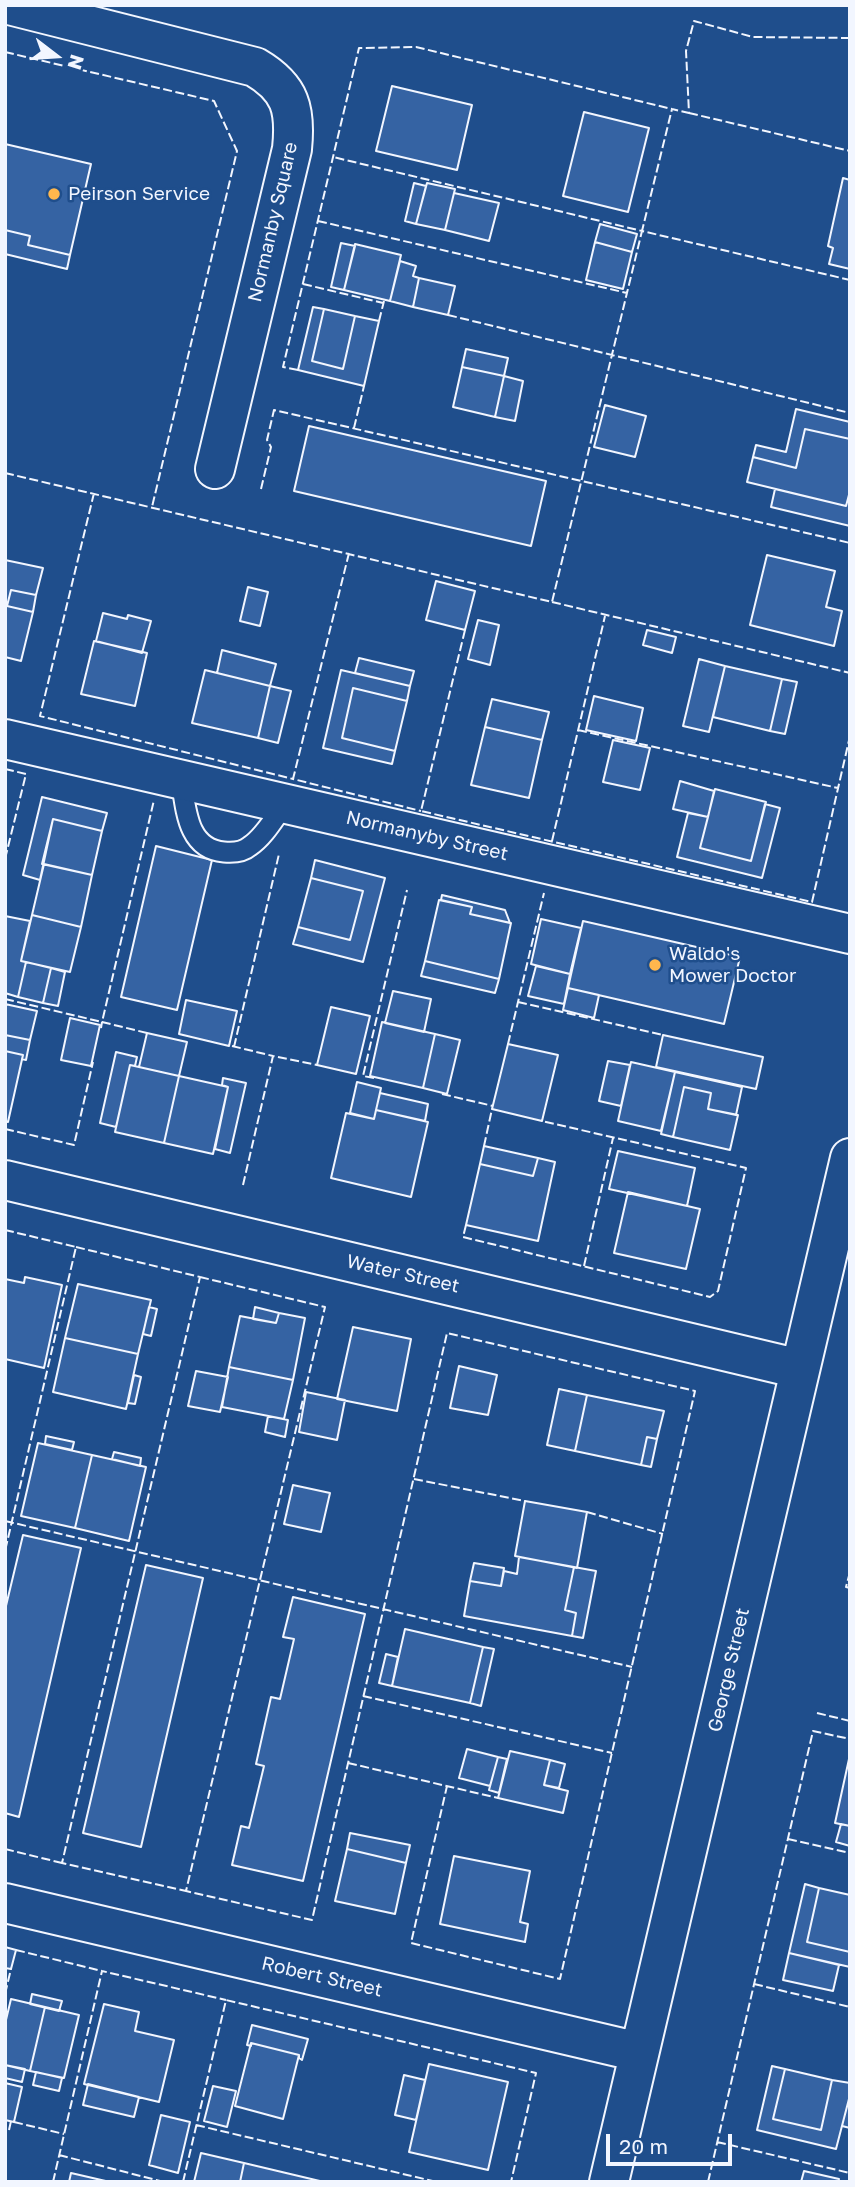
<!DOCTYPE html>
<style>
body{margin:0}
#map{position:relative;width:855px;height:2187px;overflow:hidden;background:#1f4e8c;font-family:"Golos Text",sans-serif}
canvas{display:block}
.frame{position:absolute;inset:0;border:7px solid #f2f6ff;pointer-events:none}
.north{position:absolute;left:21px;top:21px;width:70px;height:70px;-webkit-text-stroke:5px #1f4e8c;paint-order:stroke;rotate:107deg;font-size:19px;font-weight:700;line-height:28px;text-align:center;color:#f2f6ff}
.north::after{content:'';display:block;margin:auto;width:24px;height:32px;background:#f2f6ff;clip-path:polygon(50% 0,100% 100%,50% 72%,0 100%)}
.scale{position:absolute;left:606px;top:2134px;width:126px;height:32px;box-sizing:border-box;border:4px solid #f2f6ff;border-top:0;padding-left:9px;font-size:21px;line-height:24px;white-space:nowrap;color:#f2f6ff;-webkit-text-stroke:5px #1f4e8c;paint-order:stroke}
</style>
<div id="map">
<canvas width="855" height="2187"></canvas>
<div class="frame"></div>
<div class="north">N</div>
<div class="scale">20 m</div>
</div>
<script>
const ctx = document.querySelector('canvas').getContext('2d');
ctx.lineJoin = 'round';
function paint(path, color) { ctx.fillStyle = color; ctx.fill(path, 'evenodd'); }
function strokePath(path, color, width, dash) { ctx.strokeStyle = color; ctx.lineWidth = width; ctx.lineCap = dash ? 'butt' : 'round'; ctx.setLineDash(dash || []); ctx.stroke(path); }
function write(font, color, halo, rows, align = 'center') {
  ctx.font = font + ' "Golos Text",sans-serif'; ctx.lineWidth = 5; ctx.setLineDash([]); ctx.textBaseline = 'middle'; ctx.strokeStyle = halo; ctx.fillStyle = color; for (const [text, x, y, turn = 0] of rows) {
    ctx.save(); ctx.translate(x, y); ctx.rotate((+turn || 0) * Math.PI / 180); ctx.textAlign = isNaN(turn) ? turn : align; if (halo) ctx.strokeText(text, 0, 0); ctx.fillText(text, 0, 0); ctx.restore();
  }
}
const building = new Path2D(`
 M392,86L472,105L457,170L376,151Z
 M584,112L649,128L628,212L563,196Z
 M5,144L91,164L70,255L28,245L30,236L5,230Z
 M843,178L850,180V269L829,264L833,248L828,246Z
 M414,183L426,186L416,224L405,221Z
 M427,183L455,189L445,230L416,224Z
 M454,193L499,203L489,241L445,230Z
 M600,224L637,234L632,252L595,242Z
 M5,230L30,236L28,245L70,255L67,269L5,254Z
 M595,242L632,252L623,289L586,280Z
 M341,243L355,246L344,290L331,287Z
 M355,244L401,255L390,301L344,290Z
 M400,261L416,266L413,276L419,278L413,307L390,301Z
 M419,278L455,286L448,315L413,307Z
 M313,307L324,309L312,361L343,369L355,316L379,321L364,386L298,370Z
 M324,309L355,316L343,369L312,361Z
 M466,349L508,358L504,376L462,367Z
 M462,367L504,376L495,417L453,407Z
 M504,376L523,381L515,421L495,417Z
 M605,405L646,416L635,457L594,447Z
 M796,409L850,422V439L805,429L796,468L753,457L756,445L786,452Z
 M309,426L546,481L531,546L294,491Z
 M805,429L850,439V491L846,506L747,482L753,457L796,468Z
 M775,489L846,506L850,491V526L771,507Z
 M767,555L835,571L826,607L842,611L834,646L750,625Z
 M5,560L43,568L36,595L11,590L7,606L33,612L21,661L5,657Z
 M436,581L475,591L465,630L426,620Z
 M248,587L268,592L260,626L240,621Z
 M11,590L36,595L33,612L7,606Z
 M103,613L127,619L128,615L151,621L142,653L96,641Z
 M478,620L499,625L490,665L468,659Z
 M647,630L676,637L672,653L643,645Z
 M94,641L147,653L135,706L81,694Z
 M222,650L276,664L270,686L217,673Z
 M359,658L414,671L410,686L355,673Z
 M699,659L725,666L709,732L683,726Z
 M725,666L782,679L770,731L713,717Z
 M205,670L270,686L258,738L192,723Z
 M341,670L410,686L407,701L353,688L342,738L395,751L392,764L323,748Z
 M782,679L797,682L785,734L770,731Z
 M270,686L291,691L278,743L258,738Z
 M353,688L407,701L395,751L342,738Z
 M594,696L643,708L636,741L586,730Z
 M492,699L549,712L542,740L485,727Z
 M485,727L542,740L529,798L471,785Z
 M613,740L650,748L640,790L603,782Z
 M680,781L714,791L708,817L673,809Z
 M715,789L766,802L751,861L700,848Z
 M42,797L107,813L102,831L53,819L40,880L23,875Z
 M765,804L780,808L762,878L677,857L688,813L708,817L700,848L751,861Z
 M53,819L102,831L92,875L42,864Z
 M156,846L212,860L177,1010L121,997Z
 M315,860L385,878L363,962L293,944L298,927L350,940L363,891L311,878Z
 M44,864L92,875L81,927L32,915Z
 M311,878L363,891L350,940L298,927Z
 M442,895L505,910L510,923L470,914L472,907L441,900Z
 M439,900L472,907L470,914L511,923L499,979L425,961Z
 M32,915L81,927L70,972L21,961Z
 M5,916L30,921L21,961L26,962L18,997L5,993Z
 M541,919L581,928L570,974L531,964Z
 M583,921L740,957L724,1024L568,988Z
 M425,961L499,979L495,993L421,976Z
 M26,962L51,968L43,1003L18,997Z
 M536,966L570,974L564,1004L528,996Z
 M51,968L65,972L58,1006L43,1003Z
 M568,988L599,995L594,1018L563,1010Z
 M393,991L431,999L424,1032L385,1023Z
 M186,1000L237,1011L229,1046L179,1034Z
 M5,1004L37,1011L30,1040L5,1035Z
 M331,1007L370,1016L356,1074L317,1065Z
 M70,1018L100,1025L91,1066L61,1060Z
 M382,1022L435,1034L423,1088L370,1076Z
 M147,1033L187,1042L179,1076L139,1067Z
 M435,1034L460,1040L447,1094L423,1088Z
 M5,1035L30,1040L26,1060L22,1059L23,1055L5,1051Z
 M663,1035L763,1057L756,1089L656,1067Z
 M508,1044L558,1055L542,1121L492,1109Z
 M5,1051L23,1055L8,1122L5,1121Z
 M116,1052L137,1057L135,1066L130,1065L116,1127L100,1123Z
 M608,1061L630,1065L621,1106L599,1101Z
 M631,1062L675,1072L661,1131L618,1121Z
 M130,1065L179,1076L164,1143L115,1132Z
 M675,1072L742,1087L736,1115L708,1109L711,1093L684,1087L673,1137L661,1134Z
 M179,1076L228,1087L213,1154L164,1143Z
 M223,1078L246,1083L230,1153L215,1149L228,1087L222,1085Z
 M357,1082L381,1088L374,1119L350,1113Z
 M684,1087L711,1093L708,1109L738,1115L730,1150L673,1137Z
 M380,1093L428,1104L425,1121L376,1110Z
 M376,1110L428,1122L411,1197L331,1178L346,1113L374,1119Z
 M484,1146L538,1158L533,1176L480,1164Z
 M618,1151L695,1168L687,1206L609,1189Z
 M538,1158L555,1162L538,1241L466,1225L480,1164L533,1176Z
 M628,1192L700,1209L686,1269L614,1253Z
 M25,1277L62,1285L44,1368L5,1359V1279L24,1283Z
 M78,1284L151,1300L138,1354L65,1338Z
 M149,1307L157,1309L151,1336L143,1334Z
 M255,1307L279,1313L276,1323L253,1319Z
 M279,1313L305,1318L293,1380L229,1367L240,1316L276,1323Z
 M353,1327L411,1339L397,1411L337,1399Z
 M65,1338L138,1354L126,1409L53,1392Z
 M459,1366L497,1375L488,1415L450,1408Z
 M229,1367L293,1380L284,1419L222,1407Z
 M196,1371L228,1377L220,1412L188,1406Z
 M134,1375L141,1377L135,1404L128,1403Z
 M559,1389L587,1395L575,1451L547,1445Z
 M306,1392L345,1400L337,1440L299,1432Z
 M587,1395L664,1411L657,1439L647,1437L641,1465L575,1451Z
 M268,1416L288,1420L285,1437L265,1432Z
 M46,1436L74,1442L72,1450L45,1444Z
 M647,1437L657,1439L651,1467L641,1465Z
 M38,1443L92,1455L75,1528L21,1516Z
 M114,1452L141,1458L140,1466L112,1459Z
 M92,1455L146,1467L129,1541L75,1528Z
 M293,1485L330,1493L321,1532L284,1524Z
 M525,1501L587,1512L577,1568L515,1556Z
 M23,1535L81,1548L19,1817L5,1813V1610Z
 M519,1557L574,1567L565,1610L576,1613L572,1636L464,1616L470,1581L501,1586L504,1571L517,1574Z
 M474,1563L504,1568L501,1586L470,1581Z
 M146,1565L203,1578L141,1847L83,1833Z
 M574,1567L596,1571L583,1638L572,1636L576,1613L565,1610Z
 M293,1597L365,1614L303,1881L232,1865L241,1826L249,1828L264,1766L256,1764L271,1697L280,1699L294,1639L283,1637Z
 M405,1629L483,1647L470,1703L392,1686Z
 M483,1647L494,1649L481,1706L470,1703Z
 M386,1654L398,1657L392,1686L379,1683Z
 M467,1749L498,1757L490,1786L459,1778Z
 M510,1751L550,1760L544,1785L568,1791L563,1813L498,1798Z
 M498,1757L507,1759L499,1793L489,1790Z
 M849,1759H850V1826L835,1823Z
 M550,1760L565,1764L559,1788L544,1785Z
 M841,1824L850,1826V1846L836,1842Z
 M350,1833L410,1845L406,1863L347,1849Z
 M347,1849L406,1863L395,1914L335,1901Z
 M454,1856L530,1871L520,1922L528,1924L525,1942L440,1924Z
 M805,1884L819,1888L807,1942L850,1952V1967L789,1953Z
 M819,1888L850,1895V1952L807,1942Z
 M5,1947L16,1950L11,1969L5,1968Z
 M789,1953L839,1965L833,1991L783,1980Z
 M32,1994L62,2001L59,2011L30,2004Z
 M11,1999L45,2007L30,2071L5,2065V2024Z
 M104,2004L139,2012L135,2031L174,2040L159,2102L84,2084Z
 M45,2007L79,2015L64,2078L30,2071Z
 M252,2025L308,2039L302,2060L299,2058V2055L251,2043V2046L247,2045Z
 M251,2043L299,2055L283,2119L235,2106Z
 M429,2064L508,2082L488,2170L409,2152Z
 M5,2065L25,2069L22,2082L5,2078Z
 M772,2066L785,2069L773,2119L821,2130L832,2080L850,2083V2095L836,2149L757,2130Z
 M785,2069L832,2080L821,2130L773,2119Z
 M36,2072L62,2078L59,2091L33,2085Z
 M404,2075L425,2080L416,2120L395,2115Z
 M5,2083L22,2087L14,2122L5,2120Z
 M88,2084L139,2097L134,2117L83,2105Z
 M213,2086L236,2091L227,2127L204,2121Z
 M850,2095V2128L842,2126Z
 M161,2115L190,2122L178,2173L149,2165Z
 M201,2153L244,2163L240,2182H194Z
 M244,2163L324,2182H240Z
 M804,2171L839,2179L838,2182H801Z
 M71,2173L110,2182H69Z`);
paint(building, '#3563a3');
strokePath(building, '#f2f6ff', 2);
const lane = new Path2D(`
 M181,779C186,809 187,849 224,852C234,853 243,852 250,846C264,837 275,817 285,804`);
const street = new Path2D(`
 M9,5L255,67C291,88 296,110 292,149L215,469
 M5,739L850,934
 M5,1180L800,1369
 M5,1903L639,2052
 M609,2182L850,1158`);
strokePath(lane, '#f2f6ff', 23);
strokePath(street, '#f2f6ff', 42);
strokePath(lane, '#1f4e8c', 19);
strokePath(street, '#1f4e8c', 38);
strokePath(new Path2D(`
 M850,38L753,37L694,21L686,51L689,113L672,109L642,231L850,280
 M5,52L214,101L237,151L152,507
 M689,113L850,151
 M318,221L627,293
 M303,284L383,303
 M448,315L850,413
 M379,321L384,301
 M298,370L283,367L359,48L416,47L672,109
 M354,428L364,386
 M5,473L552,602L642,231L333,157
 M261,489L271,447L267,440L274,410L850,543
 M94,493L40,716L293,779
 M349,553L293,779L421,811
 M552,602L850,673
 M465,630L421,811L812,902L850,736
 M578,730L838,788
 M5,769L26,774L5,859
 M552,841L605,616
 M5,999L102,1022L101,1028
 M518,1002L663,1035
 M147,1033L102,1022L154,800
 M508,1044L544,893
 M232,1046L273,1056
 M234,1047L279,854
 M374,1078L363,1076L407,890
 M442,1094L493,1106
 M5,1129L74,1145L93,1062
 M484,1146L492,1109
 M243,1185L273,1056L317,1065
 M466,1225L463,1237L710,1297L718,1291L746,1168L542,1121
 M5,1230L76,1247L5,1551
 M76,1247L200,1277L62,1863L186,1891
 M584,1266L613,1138
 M200,1277L325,1307L186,1891L312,1920L447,1333L695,1391L560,1979L411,1943L447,1786
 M414,1479L525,1501
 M587,1512L663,1534
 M5,1521L632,1667
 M850,1572L846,1587L850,1588
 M363,1696L612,1753
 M817,1713L850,1721
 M348,1763L498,1798
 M788,1839L850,1853
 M5,1849L62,1863
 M16,1950L102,1971
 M754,1984L850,2007
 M5,1994L11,1969
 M14,2122L64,2134
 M196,2125L437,2182
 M9,2130L11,2121
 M717,2142L850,2173
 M59,2155L164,2182
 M53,2182L102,1971L226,2000
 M183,2182L226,2000L536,2073L511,2182
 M708,2182L813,1731L850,1739`), '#f2f6ff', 2, [9, 3.5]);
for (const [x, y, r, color] of [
 [54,194,7,"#ffb74d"],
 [655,965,7,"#ffb74d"]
]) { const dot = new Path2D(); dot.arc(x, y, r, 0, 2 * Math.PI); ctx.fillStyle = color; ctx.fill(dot); strokePath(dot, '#1f4e8c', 2.5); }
write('19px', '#f2f6ff', '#1f4e8c', [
 ["Peirson Service",68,194],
 ["Waldo's",669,954],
 ["Mower Doctor",669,976]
], 'left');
write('19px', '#f2f6ff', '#1f4e8c', [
 ["Normanby Square",273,222,-77],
 ["Normanyby Street",427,836,13],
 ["Water Street",403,1274,13],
 ["George Street",729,1670,-77],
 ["Robert Street",322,1977,13]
]);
</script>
